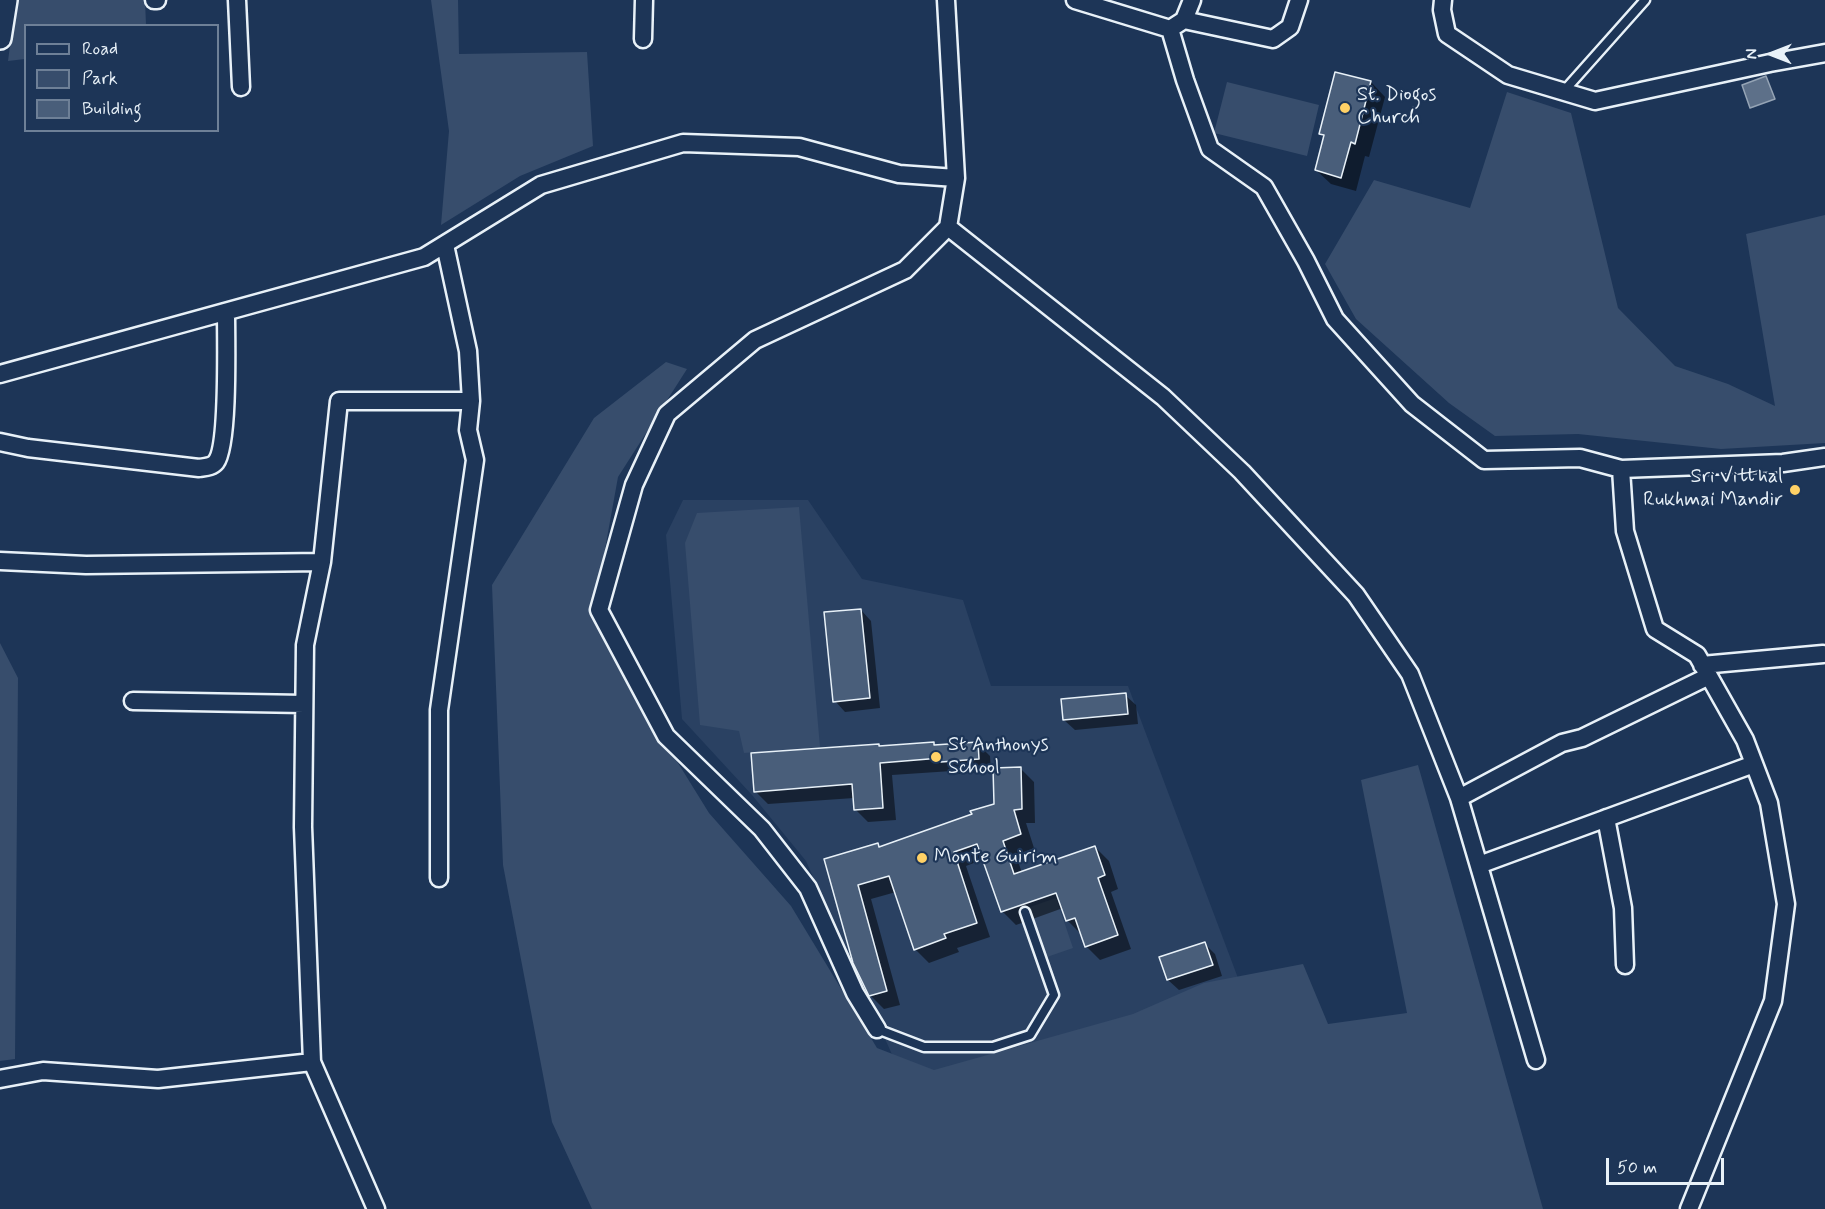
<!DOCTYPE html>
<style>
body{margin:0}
#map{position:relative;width:1825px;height:1209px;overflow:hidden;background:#1d3557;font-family:Mynerve,sans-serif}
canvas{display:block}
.legend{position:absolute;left:24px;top:24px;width:195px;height:108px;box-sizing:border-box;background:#1d3557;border:2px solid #6e8097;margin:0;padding:8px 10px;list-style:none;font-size:18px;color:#e8f1f8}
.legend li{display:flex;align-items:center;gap:12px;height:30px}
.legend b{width:30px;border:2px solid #6e8097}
.north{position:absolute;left:1741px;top:24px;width:60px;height:60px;-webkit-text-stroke:4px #1d3557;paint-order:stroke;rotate:270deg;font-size:16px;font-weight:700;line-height:24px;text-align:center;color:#e8f1f8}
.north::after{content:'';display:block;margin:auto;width:21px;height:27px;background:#e8f1f8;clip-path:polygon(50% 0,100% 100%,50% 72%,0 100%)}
.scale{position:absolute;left:1606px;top:1158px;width:118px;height:27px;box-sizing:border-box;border:3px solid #e8f1f8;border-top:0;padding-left:8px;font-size:18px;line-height:21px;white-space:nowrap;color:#e8f1f8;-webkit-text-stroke:4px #1d3557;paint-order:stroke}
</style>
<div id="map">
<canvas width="1825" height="1209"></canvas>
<ul class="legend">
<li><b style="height:8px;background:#1d3557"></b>Road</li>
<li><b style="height:16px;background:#374d6c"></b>Park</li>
<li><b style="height:16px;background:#495e7a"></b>Building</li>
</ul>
<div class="north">N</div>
<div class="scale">50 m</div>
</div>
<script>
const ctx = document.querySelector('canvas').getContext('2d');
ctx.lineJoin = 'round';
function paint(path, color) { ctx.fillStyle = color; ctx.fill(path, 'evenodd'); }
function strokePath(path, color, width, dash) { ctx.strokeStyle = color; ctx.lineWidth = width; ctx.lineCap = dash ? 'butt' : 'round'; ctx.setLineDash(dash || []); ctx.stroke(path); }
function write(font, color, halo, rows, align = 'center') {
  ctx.font = font + ' Mynerve,sans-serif'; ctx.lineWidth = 4.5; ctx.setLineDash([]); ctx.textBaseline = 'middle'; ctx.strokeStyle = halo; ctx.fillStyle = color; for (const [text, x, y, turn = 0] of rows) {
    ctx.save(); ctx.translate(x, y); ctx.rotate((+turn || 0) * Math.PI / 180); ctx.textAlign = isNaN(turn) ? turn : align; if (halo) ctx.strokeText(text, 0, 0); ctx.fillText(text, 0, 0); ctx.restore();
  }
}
paint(new Path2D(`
 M683,500H808L862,579L963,600L991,686H1128L1241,986L1009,1070L902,1077L806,861L752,795L682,719L666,535Z`), '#2a4162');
paint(new Path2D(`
 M16,0H145L146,25L26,26L25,59L8,61Z
 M431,0H458L459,54L587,52L593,146L520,176L441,225L449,131Z
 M1227,82L1319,105L1307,156L1214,133Z
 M1507,92L1571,113L1618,308L1675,366L1728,384L1775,406L1746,234L1825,215V443L1721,449L1578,434L1495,436L1449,403L1356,319L1325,264L1374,180L1470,208Z
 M666,362L687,369L618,477L598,588L618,666L709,813L791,906L877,1048L934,1070L1133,1014L1204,983L1303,964L1328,1024L1407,1013L1361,780L1418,765L1543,1209H592L552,1122L503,865L492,585L594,418Z
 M799,507L820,747L744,753L739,731L700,725L685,543L697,513Z
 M0,643L18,678L15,1059L0,1061Z
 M1056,898L1073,948L1044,958L1027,908Z`), '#374d6c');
const water = new Path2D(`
 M1766,76L1775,99L1750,108L1742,85Z`);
paint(water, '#5d7089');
strokePath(water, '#95a4b5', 1.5);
paint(new Path2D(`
 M1336,74L1371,82L1385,97L1369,157L1365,156L1356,191L1331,184L1316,170L1325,137L1321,134Z
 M861,610L871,621L880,708L845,712L835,701Z
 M1125,695L1136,705L1138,724L1075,730L1064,720Z
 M977,743L990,756L991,771L955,774L952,771L892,775L896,820L868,822L855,809L854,798L768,804L755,791L881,748Z
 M1020,768L1034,782L1035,823H1026L1034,848L1016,855L1022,873L1095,847L1109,861L1118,889L1111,892L1131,949L1100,960L1086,946L1081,934L1067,920L1063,908L1016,925L1002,911L984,859L966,866L990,937L957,948L959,952L929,963L915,949L896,892L871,899L900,1005L884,1009L870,995L826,860L877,845L880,848L974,815L995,805Z
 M1205,944L1215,954L1222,976L1179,990L1168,980L1161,958Z`), '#0007');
const building = new Path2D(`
 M1335,72L1371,81L1355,144L1351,142L1341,178L1315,170L1324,135L1319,134Z
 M861,609L870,698L833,702L824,612Z
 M1126,693L1128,714L1063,720L1061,699Z
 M934,742V745L978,742L979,759L941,762V758L880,763L883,808L854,810L852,784L754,792L751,753L879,744V746Z
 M1021,767L1022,809L1014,810L1021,834L1003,841L1014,874L1095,846L1105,875L1098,878L1118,935L1085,947L1075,918L1066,921L1056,893L1001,912L977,844L954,852L977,923L944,934L946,938L914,950L889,876L858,885L887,991L869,996L853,963L824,859L878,843L879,847L972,814L970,811L994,804L993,768Z
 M1205,942L1213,965L1167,980L1159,957Z`);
paint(building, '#495e7a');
strokePath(building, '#e8f1f8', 1.5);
const service = new Path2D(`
 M1564,91L1645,0
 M877,1029L924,1047H993L1030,1035L1054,995L1025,912`);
const minor = new Path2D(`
 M154,0H157
 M237,0L241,87
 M1075,0L1170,29L1185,80L1210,149L1264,187L1306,261L1335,319L1412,404L1484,460L1580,458L1621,469L1783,463L1825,457
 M1443,0L1442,10L1447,34L1508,75L1595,101L1770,63L1825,53
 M1184,20L1192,0
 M1170,29L1184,20L1273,39L1290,27L1299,0
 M643,39L644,0
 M948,227L1163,397L1242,472L1356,595L1410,674L1459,798L1536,1060
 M0,374L424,257L541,185L683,143L799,147L899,174L956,178
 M0,442L28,448L199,468C205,467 212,467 216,462C229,445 226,338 226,312
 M1621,469L1625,531L1655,629L1697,655L1745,740L1769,803L1786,904L1773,1001L1689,1209
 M0,561L86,565L322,562
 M1702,665L1823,654
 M133,701L304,704
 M1459,798L1562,743L1582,738L1709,676
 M1606,818L1623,908L1625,965
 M1479,865L1754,764
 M439,878V710L475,460L468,430L471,401L468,351L445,245
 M877,1029L855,993L808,888L762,829L666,736L599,610L634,485L667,414L755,340L905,270L948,227L956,178L946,0
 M0,1079L43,1071L158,1079L312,1062
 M376,1209L312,1062L303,827L305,645L322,562L339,401H471`);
const tertiary = new Path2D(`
 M0,38L6,0`);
strokePath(service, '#e8f1f8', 13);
strokePath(minor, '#e8f1f8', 21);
strokePath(tertiary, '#e8f1f8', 26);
strokePath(service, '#1d3557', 8);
strokePath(minor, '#1d3557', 16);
strokePath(tertiary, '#1d3557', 21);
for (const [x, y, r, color] of [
 [1345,108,6,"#ffd166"],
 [1795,490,6,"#ffd166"],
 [936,757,6,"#ffd166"],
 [922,858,6,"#ffd166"]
]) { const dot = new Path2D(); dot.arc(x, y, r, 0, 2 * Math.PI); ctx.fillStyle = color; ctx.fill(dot); strokePath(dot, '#1d3557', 2); }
write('20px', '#e8f1f8', '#1d3557', [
 ["St. Diogos",1357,96],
 ["Church",1357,119],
 ["Sri Vitthal",1783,478,"right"],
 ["Rukhmai Mandir",1783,501,"right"],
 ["St Anthonys",948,746],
 ["School",948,769],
 ["Monte Guirim",934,858]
], 'left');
</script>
